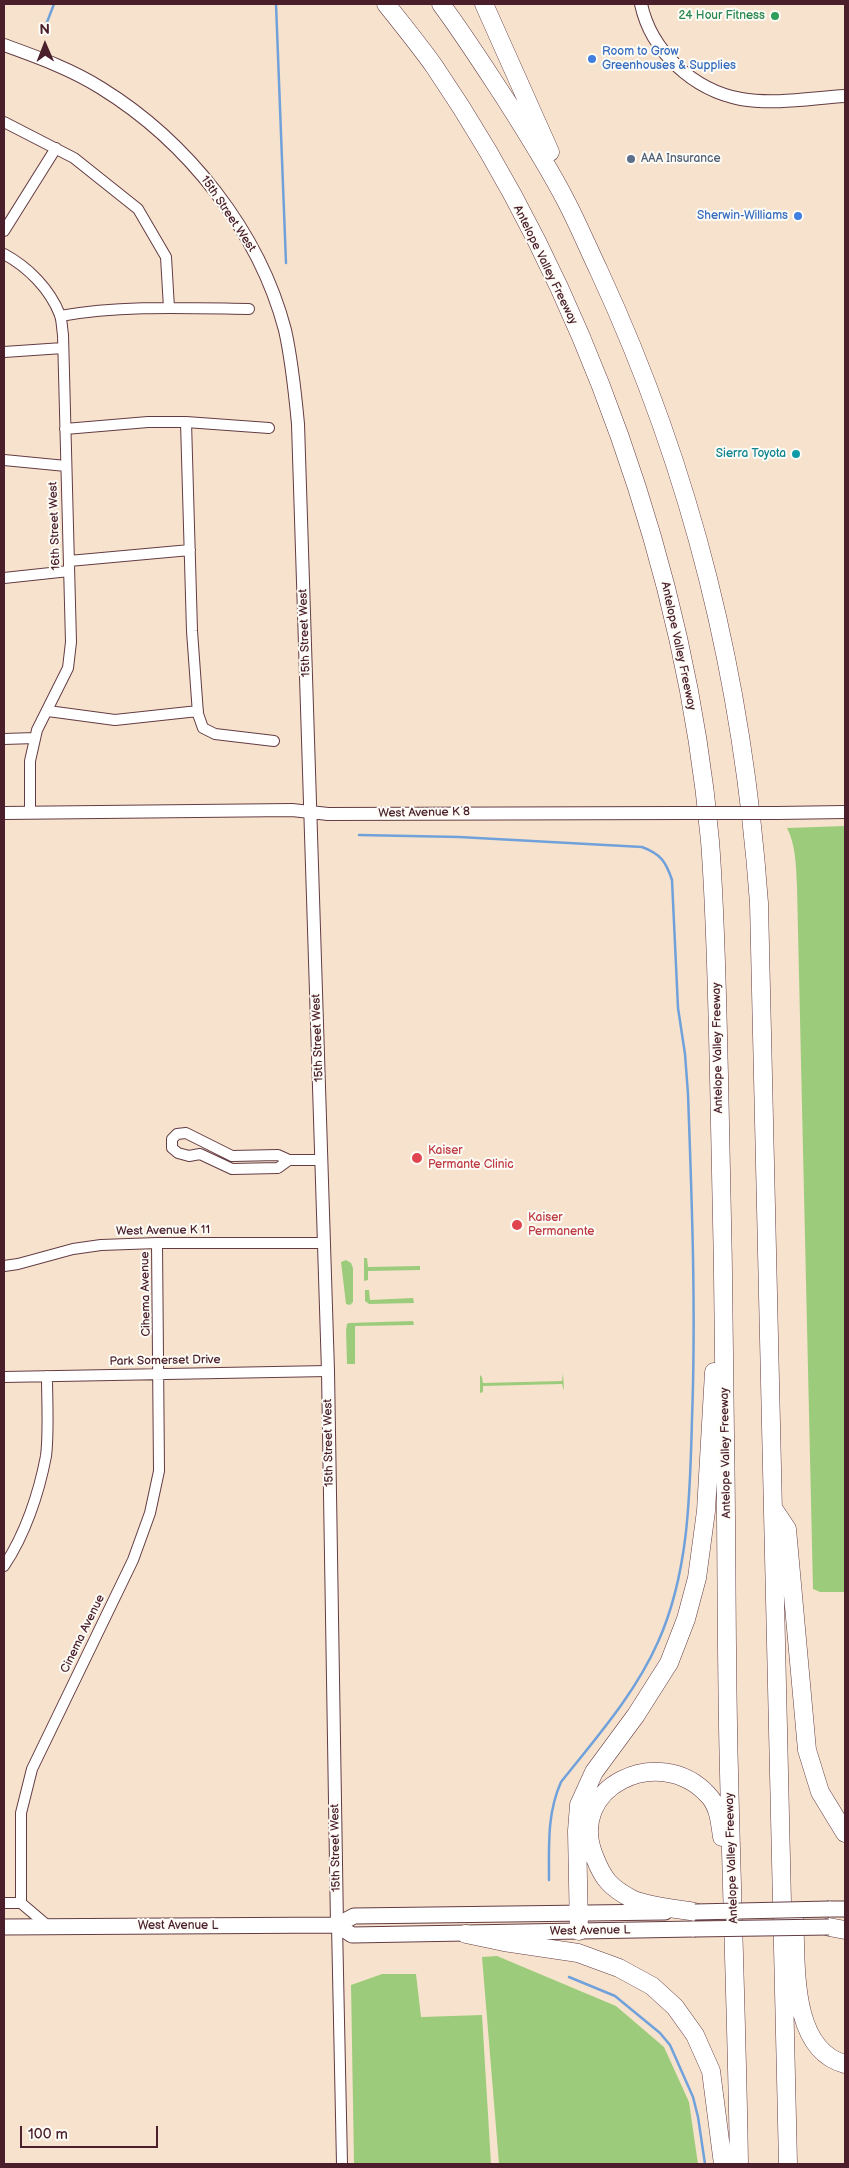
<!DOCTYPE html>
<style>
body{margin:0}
#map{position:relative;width:849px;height:2168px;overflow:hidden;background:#f7e3cd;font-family:"Balsamiq Sans",sans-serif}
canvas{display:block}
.frame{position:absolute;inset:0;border:5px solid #4a1f2b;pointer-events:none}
.north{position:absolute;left:20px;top:20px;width:50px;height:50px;-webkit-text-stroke:4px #fdfcf7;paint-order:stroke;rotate:359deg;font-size:14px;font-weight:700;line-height:20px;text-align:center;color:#4a1f2b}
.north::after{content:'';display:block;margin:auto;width:18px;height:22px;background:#4a1f2b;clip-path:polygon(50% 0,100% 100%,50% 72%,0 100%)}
.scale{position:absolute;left:20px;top:2126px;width:138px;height:22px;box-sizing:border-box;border:2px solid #4a1f2b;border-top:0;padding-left:6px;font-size:15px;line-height:18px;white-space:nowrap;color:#4a1f2b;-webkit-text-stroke:4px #fdfcf7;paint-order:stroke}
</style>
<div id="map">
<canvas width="849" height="2168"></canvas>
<div class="frame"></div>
<div class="north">N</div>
<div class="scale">100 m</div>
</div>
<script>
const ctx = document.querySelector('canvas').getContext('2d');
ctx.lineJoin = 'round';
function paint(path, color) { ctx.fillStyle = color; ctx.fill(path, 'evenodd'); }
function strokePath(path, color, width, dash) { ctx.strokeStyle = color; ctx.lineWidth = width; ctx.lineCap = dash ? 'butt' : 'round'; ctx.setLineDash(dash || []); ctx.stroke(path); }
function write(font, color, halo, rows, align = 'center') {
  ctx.font = font + ' "Balsamiq Sans",sans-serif'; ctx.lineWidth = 4; ctx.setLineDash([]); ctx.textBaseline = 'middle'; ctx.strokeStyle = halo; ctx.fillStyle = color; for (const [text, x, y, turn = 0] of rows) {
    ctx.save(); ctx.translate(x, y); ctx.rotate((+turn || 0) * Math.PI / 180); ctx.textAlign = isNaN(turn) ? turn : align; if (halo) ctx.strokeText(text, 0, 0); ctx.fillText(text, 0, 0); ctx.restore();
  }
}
paint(new Path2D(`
 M845,826V1592H820L813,1589L797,887C796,866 796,846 787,828Z
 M364,1258H367L368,1267L420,1266V1270L368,1271V1280L364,1281Z
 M346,1260L351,1263L353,1268V1302L350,1305L346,1304L341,1262Z
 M365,1290H369L370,1300L413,1298L414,1303L369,1304L365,1301Z
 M413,1321L414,1325L355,1326V1364H347L346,1330L347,1324L349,1323Z
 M563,1373L564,1391L562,1384L483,1386V1392L480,1393V1375L482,1377L483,1383L562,1381Z
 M497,1956L616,2006L664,2047L689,2102L698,2164H499L482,1957Z
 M382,1974H416L421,2017L482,2015L491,2164H354L351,1985Z`), '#9ccc7b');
strokePath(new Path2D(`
 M276,4L286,263
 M44,30L54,4
 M359,835L459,837L642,847C661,854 666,862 672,880L678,1008L685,1054L688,1094C692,1202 696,1311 692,1419C690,1494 689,1573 658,1642C635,1694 596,1738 561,1782C547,1813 549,1846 549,1880
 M569,1977L615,1996L660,2033L670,2045L693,2097L698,2117L705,2164`), '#71a1db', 2.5);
const minor = new Path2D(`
 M4,122L74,158L138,209L166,257L169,308
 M4,231L56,148
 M4,254C28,267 50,289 60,315C62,321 62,329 63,335L71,642L68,668L37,730L30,761V813
 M60,316C122,305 186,308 249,309
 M4,352L63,348
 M186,422L192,631L198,714L203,728L215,734L274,741
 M65,429L148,422H186L269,428
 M4,460L66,466
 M69,561L190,550
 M4,578L69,571
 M48,711L115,720L198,711
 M4,739L35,738
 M289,1160L278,1168L232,1169L200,1154L189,1156L178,1153L172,1148V1139L177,1134L186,1133L232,1156L278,1155L289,1160H321
 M4,1266L18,1264L73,1249L101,1245L157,1243H324
 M4,1377L328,1371
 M4,1566C25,1535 39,1493 46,1456C49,1433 47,1400 47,1376
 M4,1903H21L48,1926
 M21,1903V1813L32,1769L133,1560L150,1513L159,1471L157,1243
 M337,1925L342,2164`);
const tertiary = new Path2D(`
 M641,4C651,51 693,90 741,99C775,105 812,98 845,96
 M4,45C37,57 71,69 101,88C187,141 259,231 285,330C292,361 295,392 298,424L328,1371L337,1925
 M4,813L292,810L328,814L681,813
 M777,813L845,812`);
const primary = new Path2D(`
 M829,1909H845
 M337,1925L352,1935L694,1929
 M4,1927L337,1925L354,1916L665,1912`);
const motorway = new Path2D(`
 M386,4C402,24 419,45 434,66C585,287 686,574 710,841C716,919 717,998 719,1076C722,1196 724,1315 725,1435C727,1547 726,1660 729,1772C732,1903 737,2033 739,2164
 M441,4C464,35 485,68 506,100C527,133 548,166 566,201C578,224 588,248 599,271C693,474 743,680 759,903L788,2164
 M484,4L550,152
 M773,1508L787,1529L807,1750L820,1792L845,1833
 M695,1912C678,1909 646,1906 632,1899C611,1888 603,1879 595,1858C564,1787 660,1742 708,1795C719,1806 720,1823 722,1837
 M794,1912C797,1958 788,2049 845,2064
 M829,1927L845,1930
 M579,1931L577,1831L579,1805L594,1772L636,1715L669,1663L686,1619L697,1578L706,1511L714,1372
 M466,1934L504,1942L578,1953L619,1968L652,1986L675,2007L695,2035L711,2071L723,2164`);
strokePath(minor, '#643c43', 12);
strokePath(tertiary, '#643c43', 14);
strokePath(primary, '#643c43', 17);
strokePath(motorway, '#643c43', 19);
strokePath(minor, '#fff', 10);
strokePath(tertiary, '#fff', 12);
strokePath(primary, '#fff', 15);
strokePath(motorway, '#fff', 18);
const tertiaryBridge = new Path2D(`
 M681,813H777`);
const primaryBridge = new Path2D(`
 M695,1912L829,1909
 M694,1929L829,1927`);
strokePath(tertiaryBridge, '#643c43', 14, []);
strokePath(primaryBridge, '#643c43', 17, []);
strokePath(tertiaryBridge, '#fff', 12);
strokePath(primaryBridge, '#fff', 15);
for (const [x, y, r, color] of [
 [775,16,5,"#2e9e5b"],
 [592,59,5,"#3f7fe0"],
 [631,159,5,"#5c6f8a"],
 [798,216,5,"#3f7fe0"],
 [796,454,5,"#0f9aa8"],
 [417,1158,6,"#e0444e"],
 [517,1225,6,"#e0444e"]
]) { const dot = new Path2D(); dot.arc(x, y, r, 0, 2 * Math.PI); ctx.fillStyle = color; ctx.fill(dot); strokePath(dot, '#fdfcf7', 2); }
write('12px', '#27864d', '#fdfcf7', [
 ["24 Hour Fitness",765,16]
], 'right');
write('12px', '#366cbe', '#fdfcf7', [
 ["Room to Grow",602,52],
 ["Greenhouses & Supplies",602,66],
 ["Sherwin-Williams",788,216,"right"]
], 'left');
write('12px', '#4e5e75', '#fdfcf7', [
 ["AAA Insurance",641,159]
], 'left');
write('12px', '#4a1f2b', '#fdfcf7', [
 ["15th Street West",228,214,56],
 ["Antelope Valley Freeway",545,265,64],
 ["16th Street West",55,526,-92],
 ["15th Street West",305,633,-92],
 ["Antelope Valley Freeway",678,646,78],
 ["West Avenue K 8",424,813,-1],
 ["15th Street West",318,1038,-92],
 ["Antelope Valley Freeway",718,1048,-91],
 ["West Avenue K 11",163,1231,-1],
 ["Cihema Avenue",146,1294,-91],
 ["Park Somerset Drive",165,1361,-1],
 ["15th Street West",329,1443,-91],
 ["Antelope Valley Freeway",726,1453,-91],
 ["Cinema Avenue",83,1634,-64],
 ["15th Street West",336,1848,-91],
 ["Antelope Valley Freeway",732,1858,-92],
 ["West Avenue L",178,1926],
 ["West Avenue L",590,1931,-1]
]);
write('12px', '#0d838f', '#fdfcf7', [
 ["Sierra Toyota",786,454]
], 'right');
write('12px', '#be3a42', '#fdfcf7', [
 ["Kaiser",428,1151],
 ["Permante Clinic",428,1165],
 ["Kaiser",528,1218],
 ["Permanente",528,1232]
], 'left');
</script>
